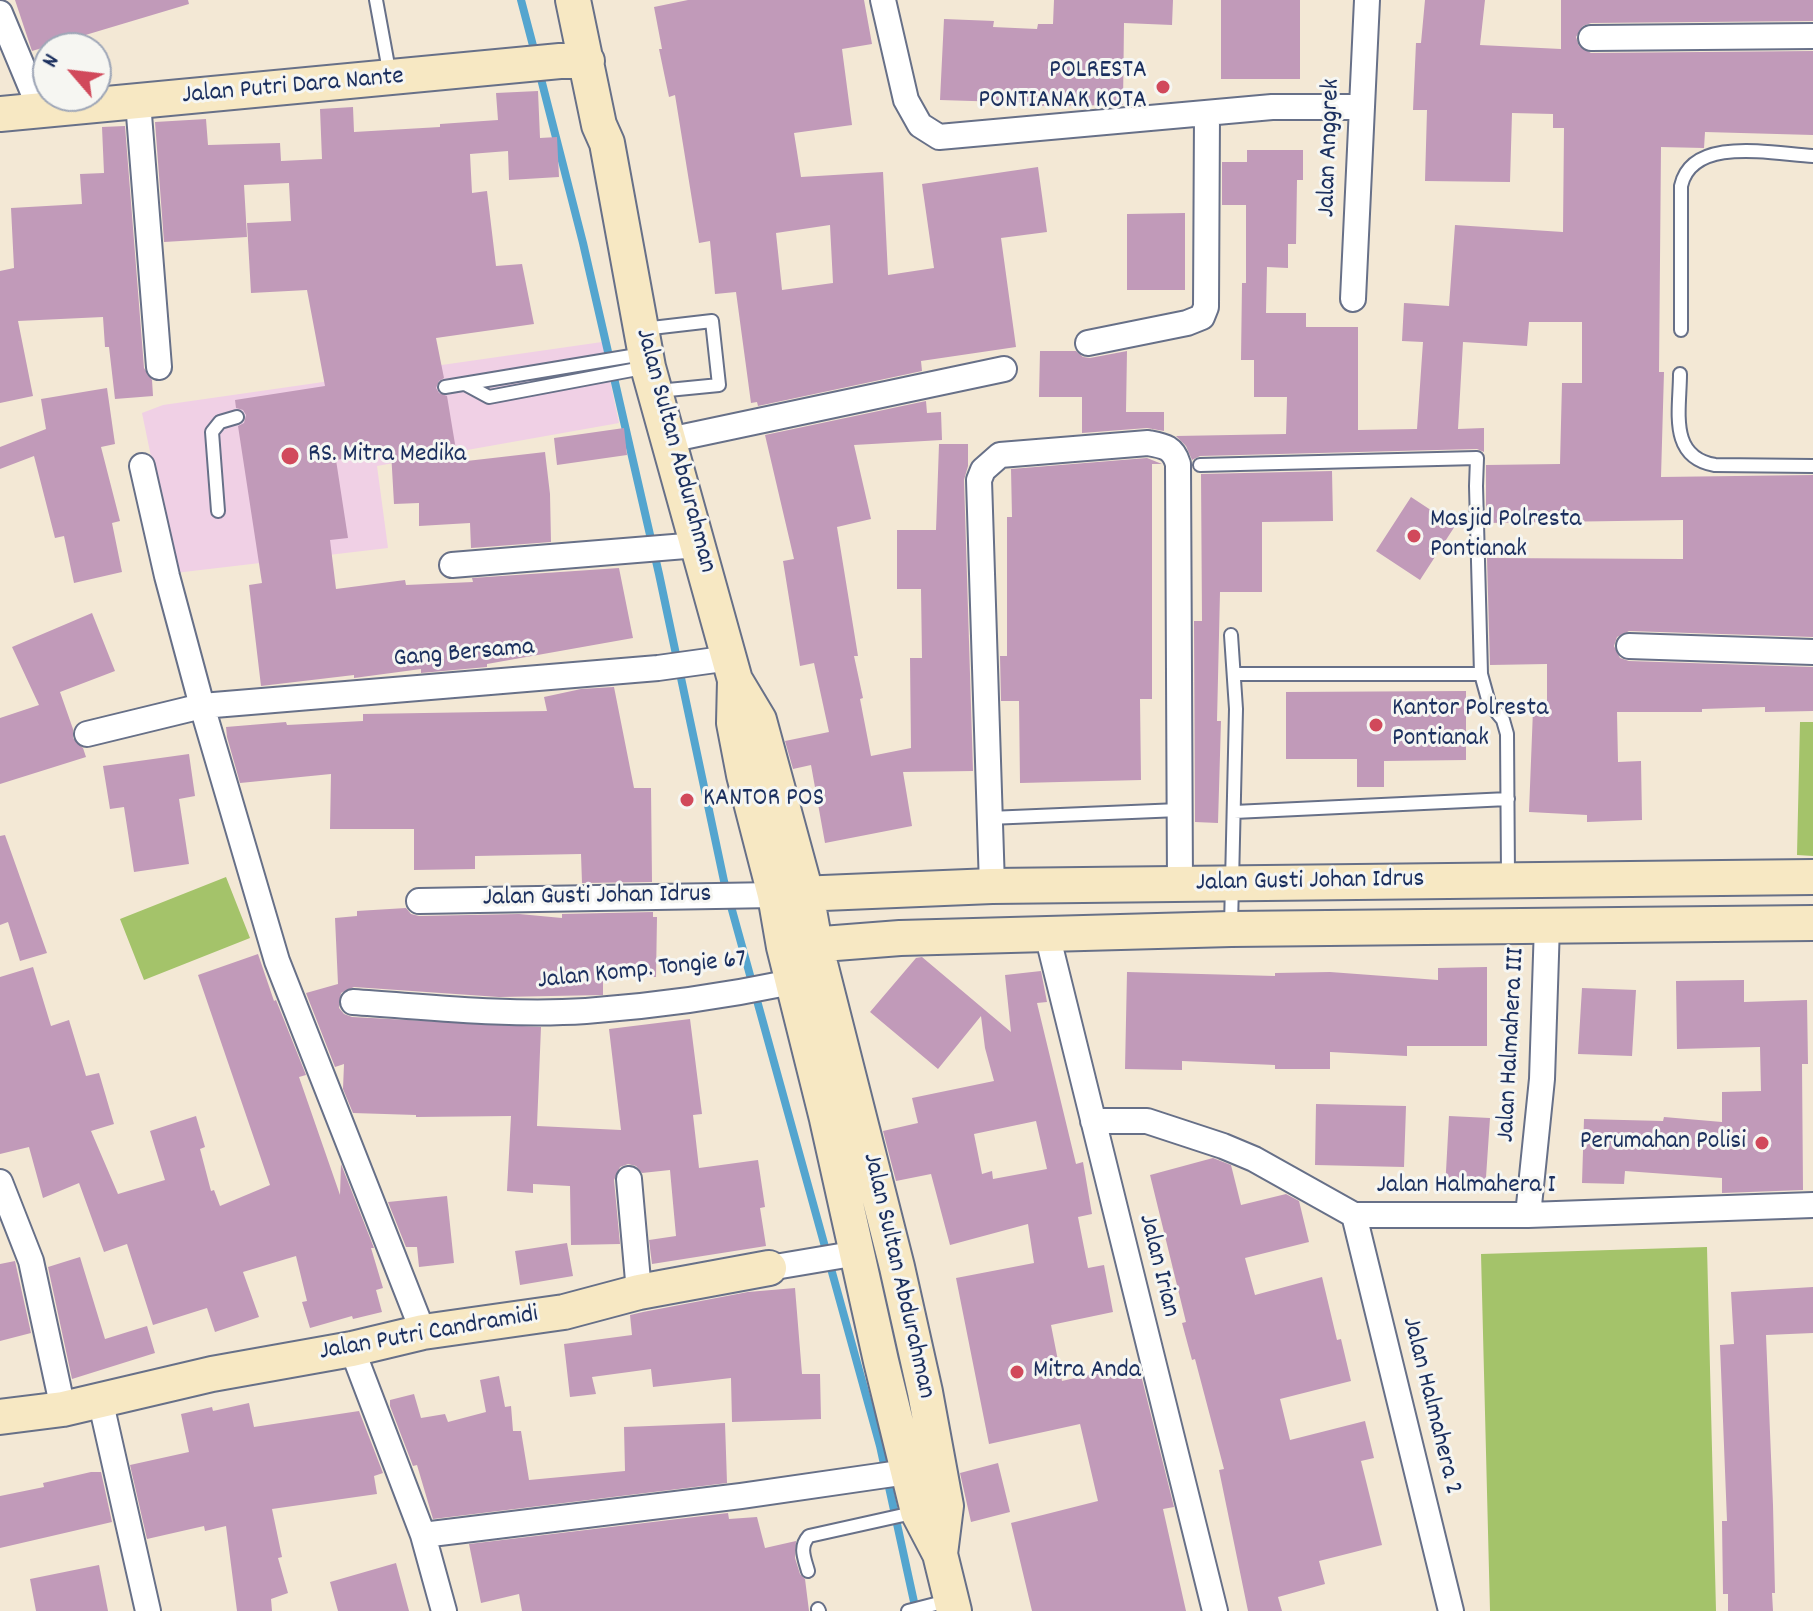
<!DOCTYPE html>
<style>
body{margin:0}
#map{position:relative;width:1813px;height:1611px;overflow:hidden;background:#f3e8d5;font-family:Dekko,sans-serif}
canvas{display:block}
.north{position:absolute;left:32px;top:32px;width:80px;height:80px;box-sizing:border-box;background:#f6f6f2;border:2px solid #9ea6b7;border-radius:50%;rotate:298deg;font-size:22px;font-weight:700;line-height:32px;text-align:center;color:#1b2f5e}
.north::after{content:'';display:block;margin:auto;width:28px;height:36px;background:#d1495b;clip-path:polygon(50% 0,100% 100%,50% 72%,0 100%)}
</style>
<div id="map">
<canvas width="1813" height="1611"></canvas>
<div class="north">N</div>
</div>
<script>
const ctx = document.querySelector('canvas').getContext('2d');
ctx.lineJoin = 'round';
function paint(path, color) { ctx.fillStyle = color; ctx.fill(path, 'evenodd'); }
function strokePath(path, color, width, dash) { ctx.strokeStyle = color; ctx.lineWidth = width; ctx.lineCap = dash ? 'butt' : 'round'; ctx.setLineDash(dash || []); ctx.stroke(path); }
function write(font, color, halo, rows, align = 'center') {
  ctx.font = font + ' Dekko,sans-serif'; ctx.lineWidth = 6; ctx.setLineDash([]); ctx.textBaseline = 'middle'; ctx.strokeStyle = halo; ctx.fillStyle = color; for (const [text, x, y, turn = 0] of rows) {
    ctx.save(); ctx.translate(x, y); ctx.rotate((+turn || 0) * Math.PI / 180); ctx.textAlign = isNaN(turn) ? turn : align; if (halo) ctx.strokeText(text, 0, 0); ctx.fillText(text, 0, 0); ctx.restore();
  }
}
paint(new Path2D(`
 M602,342L619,423L377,466L388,548L175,573L142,413L163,405Z`), '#f0d0e5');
paint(new Path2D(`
 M1800,722H1813V856L1797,855Z
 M226,877L250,938L144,980L120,919Z
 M1707,1247L1716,1611H1490L1481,1254Z`), '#a4c36a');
strokePath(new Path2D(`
 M521,0L536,57
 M539,71L583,243L659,574L724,881L880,1446L916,1611`), '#54a5cf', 8);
paint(new Path2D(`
 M15,0H188L189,4L32,51Z
 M688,0H864L872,44L842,49L852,125L794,133L801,177L883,172L888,275L934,268L922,184L1038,167L1047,232L1001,238L1016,347L921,361L922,371L758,406L757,402L751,403L736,292L715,294L710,241L699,243L675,95L669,97L659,49H662L654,7ZM830,225L833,283L782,290L776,233Z
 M1054,0H1173L1172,25L1124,23L1123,105L1036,106V103L940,100L944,19L994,21L993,27L1037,29L1038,24H1053Z
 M1221,0H1300V79H1221Z
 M1425,0H1485L1480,45L1561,49V0H1813V21L1591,23L1583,26L1576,37L1579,46L1591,53L1813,51V135L1705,132L1704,148L1661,147L1659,372H1664L1661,477L1813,475V637L1629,631L1617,637L1614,646L1620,658L1629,661L1813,667V711L1765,712V707L1702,709V712H1617L1618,762L1641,761L1642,820L1587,822V815L1529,812L1533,710L1547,711V664L1490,665L1487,558L1683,559V520L1486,523V465L1560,464L1562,383H1582V322H1529L1527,346L1463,342L1458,429L1484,428V452L1477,449L1200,456L1192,460L1186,446L1176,436L1286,434L1287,397H1254V360H1241L1242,283H1246V205H1222V162H1247V150H1303V180H1297L1296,244H1288V268L1267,267L1266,313H1306V327H1358V430L1417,429L1423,342L1402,341L1404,303L1449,306L1455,225L1563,232L1564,128H1553V114L1512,113L1510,182L1425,181L1427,110H1413L1416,43H1421Z
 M538,91L540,138L557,137L559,177L509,180L508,151L470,154L472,193L487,191L496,266L522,264L534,324L436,338L444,378L439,381L436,388L439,393L447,396L458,462L545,452L550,494L551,542L471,548L470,523L419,526V503L394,504L391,451L336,460L348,538L330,540L336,589L405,580L406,585L473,582L472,578L619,568L633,638L487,664V667L421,673V669L354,678V675L261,686L249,585L262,583L238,426L244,423L246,415L243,410L236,408L235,400L325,386L307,290L251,293L247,223L291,221L289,183L244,185L247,237L164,242L155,122L206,119L208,145L280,143L281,161L322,159L320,109L353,107L354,132L440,127V124L498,120L496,93Z
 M125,126L144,368L152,380L153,396L115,399L109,347H105L103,317L18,321L33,396L0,403V271L14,268L11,208L82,204L80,174L104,173L102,127Z
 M1185,213V290H1127V214Z
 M1040,351H1076L1083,357L1090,358L1127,351L1126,412H1164V431L1147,428L1082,433V397H1039Z
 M107,388L115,444L101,447L120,521L112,523L122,572L74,583L64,536L55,538L34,456L0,469V447L46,429L41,399Z
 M926,401L927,413L941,412L942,440L854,445L871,519L837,527L858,656H854L863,698L860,699L871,756L911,748L910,658H922L921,589H897V530H936L939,444H968V466L964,480L973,771L903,772L912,826L825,843L811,765L793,769L785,741L829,732L814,663L800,666L783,561L794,559L765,435Z
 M624,428L627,455L557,465L554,438Z
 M1147,458L1162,464H1152V699H1140L1141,780L1020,783L1019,701H1001L1000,656H1007V517H1012L1011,469Z
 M1332,471L1333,521L1262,522V592H1220L1217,721H1221L1218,823L1195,822L1194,621H1202L1201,474Z
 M1411,497L1455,526L1420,580L1376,551Z
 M92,613L115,671L60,692L73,729V738L83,748L86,757L0,784V718L39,705L12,647Z
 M614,687L634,788H651L652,882L582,883L581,854L475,856V869L414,870V829H330L331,774L240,783L227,737L226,727L286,722L287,725L363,721V714L547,711L544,697L581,689Z
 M1466,691V760L1384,761V787H1357V759H1286V692Z
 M189,754L195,796L179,799L189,864L134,872L124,807L110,809L103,766Z
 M5,835L47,953L20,961L8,922L0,925V836Z
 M406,908L411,914L419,916L519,914L562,918V914L653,912V917H657L656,977L603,976V995L499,997L354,987L341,993L339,1008L344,1014L352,1017L541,1027L537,1126L621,1130L609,1029L690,1019L702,1114L693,1115L699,1168L758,1160L765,1207L760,1208L766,1246L652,1264L649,1240L676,1236L670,1170L642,1173L636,1166L628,1164L620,1167L614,1180L620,1244L571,1245L570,1186L533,1184V1193L507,1191L511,1116L416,1117V1115L353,1113L343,1089L344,1064L335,1067L306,993L338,984L335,918L357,916V911Z
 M258,954L274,1001L276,1000L306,1075L299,1077L340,1195L341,1164L374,1248H371L383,1288L376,1290L382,1312L353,1319L352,1316L310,1328L302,1302L307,1301L296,1256L243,1272L259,1317L215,1332L207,1308L153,1325L127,1244L104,1252L79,1183L43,1198L29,1147L0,1154V977L33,967L51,1026L69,1020L86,1076L99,1073L114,1124L91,1131L118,1194L165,1180L150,1131L196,1116L205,1147L200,1149L211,1191L214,1190L220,1206L270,1185L198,975Z
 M922,957L1011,1032L1005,975L1041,971L1047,1002L1037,1003L1076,1164L1083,1162L1092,1214L1078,1217L1088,1268L1104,1265L1113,1312L1051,1325L1062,1381L1138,1363L1174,1507L1163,1509L1186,1611H1032L1011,1523L1098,1501L1080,1424L989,1444L956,1278L1034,1263L1028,1224L950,1245L931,1174L896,1181L883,1131L918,1123L912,1098L994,1081L985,1048L981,1016L938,1069L870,1012L916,958ZM1036,1121L1047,1169L993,1179L992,1171L982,1174L974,1134Z
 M1487,967V1046H1407V1056L1330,1052V1069H1275V1065L1182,1061V1070L1125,1069L1127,972L1275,976V973L1330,972L1438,980V968Z
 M1744,980V1002L1807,1000L1808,1064H1802L1803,1190L1722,1193V1178L1625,1171L1624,1184L1582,1183L1584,1119L1663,1121L1664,1117L1722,1122V1092L1761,1091L1760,1047L1677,1049L1676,981Z
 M1582,988L1636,990L1632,1056L1578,1054Z
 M1316,1104L1406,1106L1404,1167L1315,1165Z
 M1449,1116L1490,1118L1485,1192L1445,1190Z
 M1213,1158L1231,1165L1241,1205L1286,1194L1299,1201L1309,1242L1245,1258L1255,1295L1322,1277L1337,1340L1341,1339L1351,1381L1280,1399L1290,1440L1365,1421L1374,1458L1361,1461L1382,1545L1319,1561L1325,1584L1278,1597L1282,1611H1248L1219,1470L1224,1469L1195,1359L1192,1360L1182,1323L1186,1322L1150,1175Z
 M447,1196L454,1263L419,1267L417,1247H406L388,1202Z
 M567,1243L573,1276L520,1285L515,1251Z
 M80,1257L105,1339L147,1326L155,1353L72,1379L48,1267Z
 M15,1261L31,1333L0,1341V1264Z
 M1813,1287V1333L1766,1335L1773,1505L1775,1593H1772L1773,1611H1728V1594H1723L1722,1521H1727L1720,1345L1734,1344L1731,1292Z
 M795,1288L802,1374H820L821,1419L732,1422L731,1378L653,1387L651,1369L592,1377L596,1394L570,1397L564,1344L632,1335L630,1315L643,1312L748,1292Z
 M499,1376L505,1407L511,1406L513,1431H521L529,1480L625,1471L624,1427L725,1423L727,1483L433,1519L417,1465L413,1466L390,1406V1400L414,1394L421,1418L445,1414L448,1422L486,1412L480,1380Z
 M249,1403L254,1427L359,1411L383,1473L374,1476L377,1494L272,1509L282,1557L278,1558L288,1593L271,1599L272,1611H237L226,1526L205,1531L204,1526L147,1539L130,1465L189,1452L181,1414L212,1407L213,1411Z
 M998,1463L1010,1512L971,1522L960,1473Z
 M91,1472H101L112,1522L0,1548V1496L44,1487L43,1483Z
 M728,1513L729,1519L757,1517L765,1548L796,1541L795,1558L800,1574L805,1579L809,1611H522L519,1594L481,1603L469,1544Z
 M396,1563L409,1611H338L330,1582Z
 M99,1565L108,1611H36L30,1579Z`), '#c19ab9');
const lane = new Path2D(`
 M376,0L390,76
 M643,329L712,321L719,385L658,391
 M1681,330V186C1692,135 1774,154 1813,156
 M1680,374C1680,410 1668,457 1715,465L1813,466
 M465,384L489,397L648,367
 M445,387L643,354
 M1200,465L1477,458L1476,486L1481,674L1489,703L1503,720L1507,734L1508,877
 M218,511L212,432L220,422L237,417
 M1234,674H1481
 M1234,812L1508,799
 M989,818L1179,810
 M1231,926L1236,709L1231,635
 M808,1571C804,1557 799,1547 809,1536L917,1512
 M818,1609L819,1611
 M908,1611L947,1601`);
const street = new Path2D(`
 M883,0L906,100L920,125L939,137L1272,107H1360
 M0,13L40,109
 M1591,38L1813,36
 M138,102L159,367
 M1353,299L1367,0
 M1088,343L1187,323L1202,317L1206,307L1207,114
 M669,440L1004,369
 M142,466L167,576L202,706L277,961L423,1332
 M452,565L698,545
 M1629,646L1813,652
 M87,734L202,706L658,668L730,658
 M992,886L979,480L983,470L1000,455L1148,443C1164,446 1173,447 1178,464L1180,885
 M419,901L775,895
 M1047,934L1215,1611
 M353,1002C430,1007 508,1016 586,1011C655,1006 725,996 792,982
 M1093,1121H1147L1223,1146L1254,1159L1354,1215H1528L1813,1205
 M629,1179L639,1292
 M0,1182L31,1261L63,1409
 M1354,1215L1451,1611
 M1528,1215L1542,1079L1547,925
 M769,1268L858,1253
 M352,1349L423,1535L444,1611
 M100,1399L148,1611
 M423,1535L741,1496L907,1472`);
const secondary = new Path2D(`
 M573,0L599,125L607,143L648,367L735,680L759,720L806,893L815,944L897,1267L925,1392L946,1506L940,1554L954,1611
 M0,114L560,61H587
 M735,680L734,723L744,775L775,895L784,947L827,1119L881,1361L918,1512L940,1554
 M775,895L992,886L1813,877
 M784,947L900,938L1231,929L1813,923
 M0,1417L63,1409L212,1374L352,1349L423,1332L564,1312L639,1292L769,1268`);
strokePath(lane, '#677088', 16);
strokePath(street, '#677088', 28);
strokePath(secondary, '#677088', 38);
strokePath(lane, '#fff', 12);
strokePath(street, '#fff', 24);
strokePath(secondary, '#f7e8c3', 34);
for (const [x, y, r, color] of [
 [1163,87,8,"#d1495b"],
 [290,456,10,"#d1495b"],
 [1414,536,8,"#d1495b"],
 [1376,725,8,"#d1495b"],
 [687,800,8,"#d1495b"],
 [1762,1143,8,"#d1495b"],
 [1017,1372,8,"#d1495b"]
]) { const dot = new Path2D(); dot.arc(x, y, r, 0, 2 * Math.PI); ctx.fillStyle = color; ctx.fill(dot); strokePath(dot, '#f6f6f2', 3); }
write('26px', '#1b2f5e', '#f6f6f2', [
 ["POLRESTA",1147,72,"right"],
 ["PONTIANAK KOTA",1147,102,"right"],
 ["RS. Mitra Medika",308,456],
 ["Masjid Polresta",1430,521],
 ["Pontianak",1430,551],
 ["Kantor Polresta",1392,710],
 ["Pontianak",1392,740],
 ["KANTOR POS",703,800],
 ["Perumahan Polisi",1746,1143,"right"],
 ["Mitra Anda",1033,1372]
], 'left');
write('26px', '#1b2f5e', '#f6f6f2', [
 ["Jalan Putri Dara Nante",293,88,-5],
 ["Jalan Anggrek",1331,148,-88],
 ["Jalan Sultan Abdurahman",674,451,75],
 ["Gang Bersama",464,655,-5],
 ["Jalan Gusti Johan Idrus",1310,883,-1],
 ["Jalan Gusti Johan Idrus",597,898,-1],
 ["Jalan Komp. Tongie 67",642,972,-6],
 ["Jalan Halmahera III",1513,1045,-87],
 ["Jalan Halmahera I",1466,1187],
 ["Jalan Irian",1157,1266,76],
 ["Jalan Sultan Abdurahman",897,1276,77],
 ["Jalan Putri Candramidi",429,1335,-10],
 ["Jalan Halmahera 2",1430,1406,76]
]);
</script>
